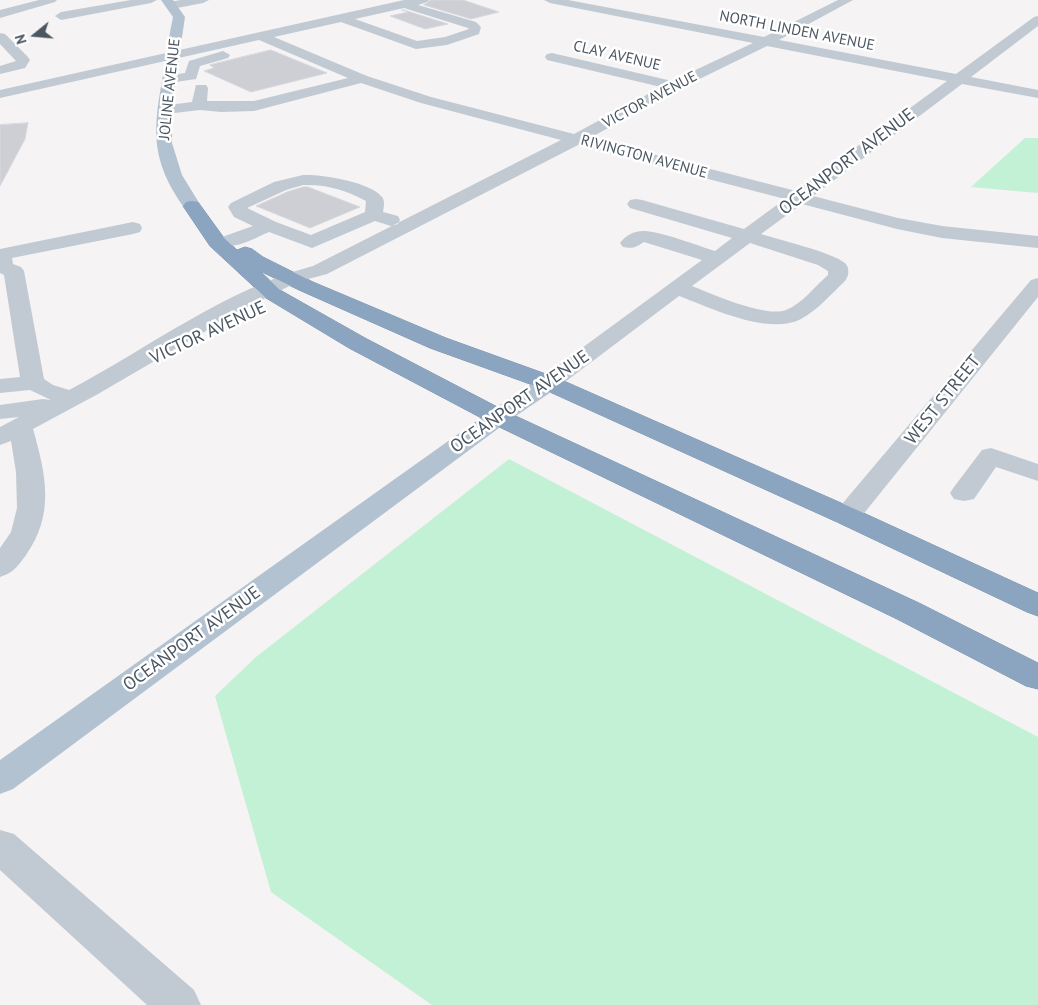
<!DOCTYPE html>
<style>
body{margin:0}
#map{position:relative;width:1038px;height:1005px;overflow:hidden;background:#f5f3f3;font-family:"PT Sans",sans-serif}
canvas{display:block}
.north{position:absolute;left:10px;top:10px;width:50px;height:50px;-webkit-text-stroke:4px #fff;paint-order:stroke;rotate:253deg;font-size:14px;font-weight:700;line-height:20px;text-align:center;color:#4a5661}
.north::after{content:'';display:block;margin:auto;width:18px;height:22px;background:#4a5661;clip-path:polygon(50% 0,100% 100%,50% 72%,0 100%)}
</style>
<div id="map">
<canvas width="1038" height="1005"></canvas>
<div class="north">N</div>
</div>
<script>
const ctx = document.querySelector('canvas').getContext('2d');
ctx.lineJoin = 'round';
function paint(path, color) { ctx.fillStyle = color; ctx.fill(path, 'evenodd'); }
function strokePath(path, color, width, dash) { ctx.strokeStyle = color; ctx.lineWidth = width; ctx.lineCap = dash ? 'butt' : 'round'; ctx.setLineDash(dash || []); ctx.stroke(path); }
function write(font, color, halo, rows, align = 'center') {
  ctx.font = font + ' "PT Sans",sans-serif'; ctx.lineWidth = 5; ctx.setLineDash([]); ctx.textBaseline = 'middle'; ctx.strokeStyle = halo; ctx.fillStyle = color; for (const [text, x, y, turn = 0] of rows) {
    ctx.save(); ctx.translate(x, y); ctx.rotate((+turn || 0) * Math.PI / 180); ctx.textAlign = isNaN(turn) ? turn : align; if (halo) ctx.strokeText(text, 0, 0); ctx.fillText(text, 0, 0); ctx.restore();
  }
}
paint(new Path2D(`
 M1025,138H1038V193L971,187Z
 M509,459L1038,737V1005H432L271,892L215,696L256,657Z`), '#c3f1d5');
const building = new Path2D(`
 M431,0H463L499,12L471,19L424,5Z
 M402,10H404L448,24L425,29L390,16L408,12Z
 M271,50L327,73L251,92L204,71L214,68L210,65Z
 M28,123L25,139L0,186V125Z
 M303,187H308L360,207L310,228L256,206L287,192Z`);
paint(building, '#cdcfd5');
strokePath(building, '#d7d9de', 1);
const highway = new Path2D(`
 M192,201L198,202L224,238L237,250L245,247L252,249L263,257L313,282L446,338L557,378L857,510L1038,593V616L1027,612L837,522L541,388L430,348L299,290L260,271L280,290L365,338L507,412L919,603L1038,663V689L1026,686L897,619L489,422L349,348L266,298L210,246L183,206L186,202Z`);
strokePath(highway, '#7690ad', 1);
paint(new Path2D(`
 M39,0H57L55,2L0,18V10Z
 M131,0H157L151,3L61,20L55,16L61,12Z
 M181,0H209L203,3L172,9L166,5L168,2Z
 M404,0H429L427,2L418,5L476,22L481,27L479,34L447,45L416,49L341,22L274,37L367,76L431,97L574,134L661,87L547,60L545,57L547,54L552,53L672,81L753,43L550,3L544,0H568L764,37L838,0H853L779,40L956,74L1034,17L1038,16V26L971,77L1038,90V98L962,84L813,196L898,218L942,226L1038,236V248L942,238L897,229L802,204L761,234C780,240 831,252 845,263C850,268 849,276 845,281C831,294 818,310 801,319C769,336 711,308 679,296L557,388L549,390L541,388L537,383L541,378L702,260L644,242C636,247 633,249 623,247L620,243C626,235 634,231 643,231C657,230 699,246 715,251L732,238L630,208L627,204L630,200L636,199L642,200L744,229L785,199L578,145L327,274L297,282L235,314L98,394L33,429C46,475 55,514 26,555C18,566 13,573 0,577V548L11,532L17,508L16,472L11,441L0,445V427L19,417L0,419V405L43,399L51,400L30,390L0,393V379L20,377L4,275L0,273V249L133,222L140,224L142,228L140,232L133,234L12,258L13,264L21,267L24,271L44,379L53,385L69,390C149,348 225,289 313,266L561,140L421,103L361,83L254,111L221,112L200,110L166,114L161,112L158,109L161,106L192,102L196,85H206L208,88L207,101H254L348,78L259,40L0,98V90ZM404,8L468,28L469,29L445,37L417,41L355,19ZM767,46L947,81L796,191L590,138L679,89ZM750,243L818,265L828,271V275C815,286 802,304 786,310C766,318 712,294 692,286Z
 M0,33L5,34L28,57L30,60L25,68L0,74V66L16,61L0,44Z
 M223,51L230,55L228,58L200,66L196,79L169,83L164,82L162,79L164,76L185,73L189,61Z
 M303,175C321,174 371,182 382,197C385,200 384,207 383,212L398,216L400,220L398,224L391,226L375,221L312,248L269,232C255,238 237,249 222,245L219,241L222,237L253,226L234,217L228,207L231,203L274,182ZM303,185C326,184 346,190 366,201L365,212L311,235L276,222L247,208L286,190Z
 M1038,278V297L857,522L847,525L837,522L833,516L837,510L1031,280Z
 M991,448L1038,464V481L996,467L974,499L964,501L954,499L950,493L954,487L982,450Z
 M0,830L14,834L194,990L201,1005H147L0,870Z`), '#c1cad2');
paint(new Path2D(`
 M161,0H173L185,17L172,105V143L182,175L201,206L198,210L192,211L186,210C149,159 153,129 164,70C167,53 169,35 173,17Z
 M549,376L557,378L561,383L557,388L507,422L13,789L0,794V760L489,412L541,378Z`), '#b3c2d1');
paint(highway, '#8ba5c1');
write('15px', '#4a5661', '#fff', [
 ["NORTH LINDEN AVENUE",797,31,11],
 ["CLAY AVENUE",617,56,13],
 ["JOLINE AVENUE",170,89,-84],
 ["VICTOR AVENUE",650,100,-28],
 ["RIVINGTON AVENUE",644,157,15]
]);
write('18px', '#4a5661', '#fff', [
 ["OCEANPORT AVENUE",847,162,-37],
 ["VICTOR AVENUE",208,333,-25],
 ["WEST STREET",943,400,-51],
 ["OCEANPORT AVENUE",520,402,-35],
 ["OCEANPORT AVENUE",192,639,-36]
]);
</script>
